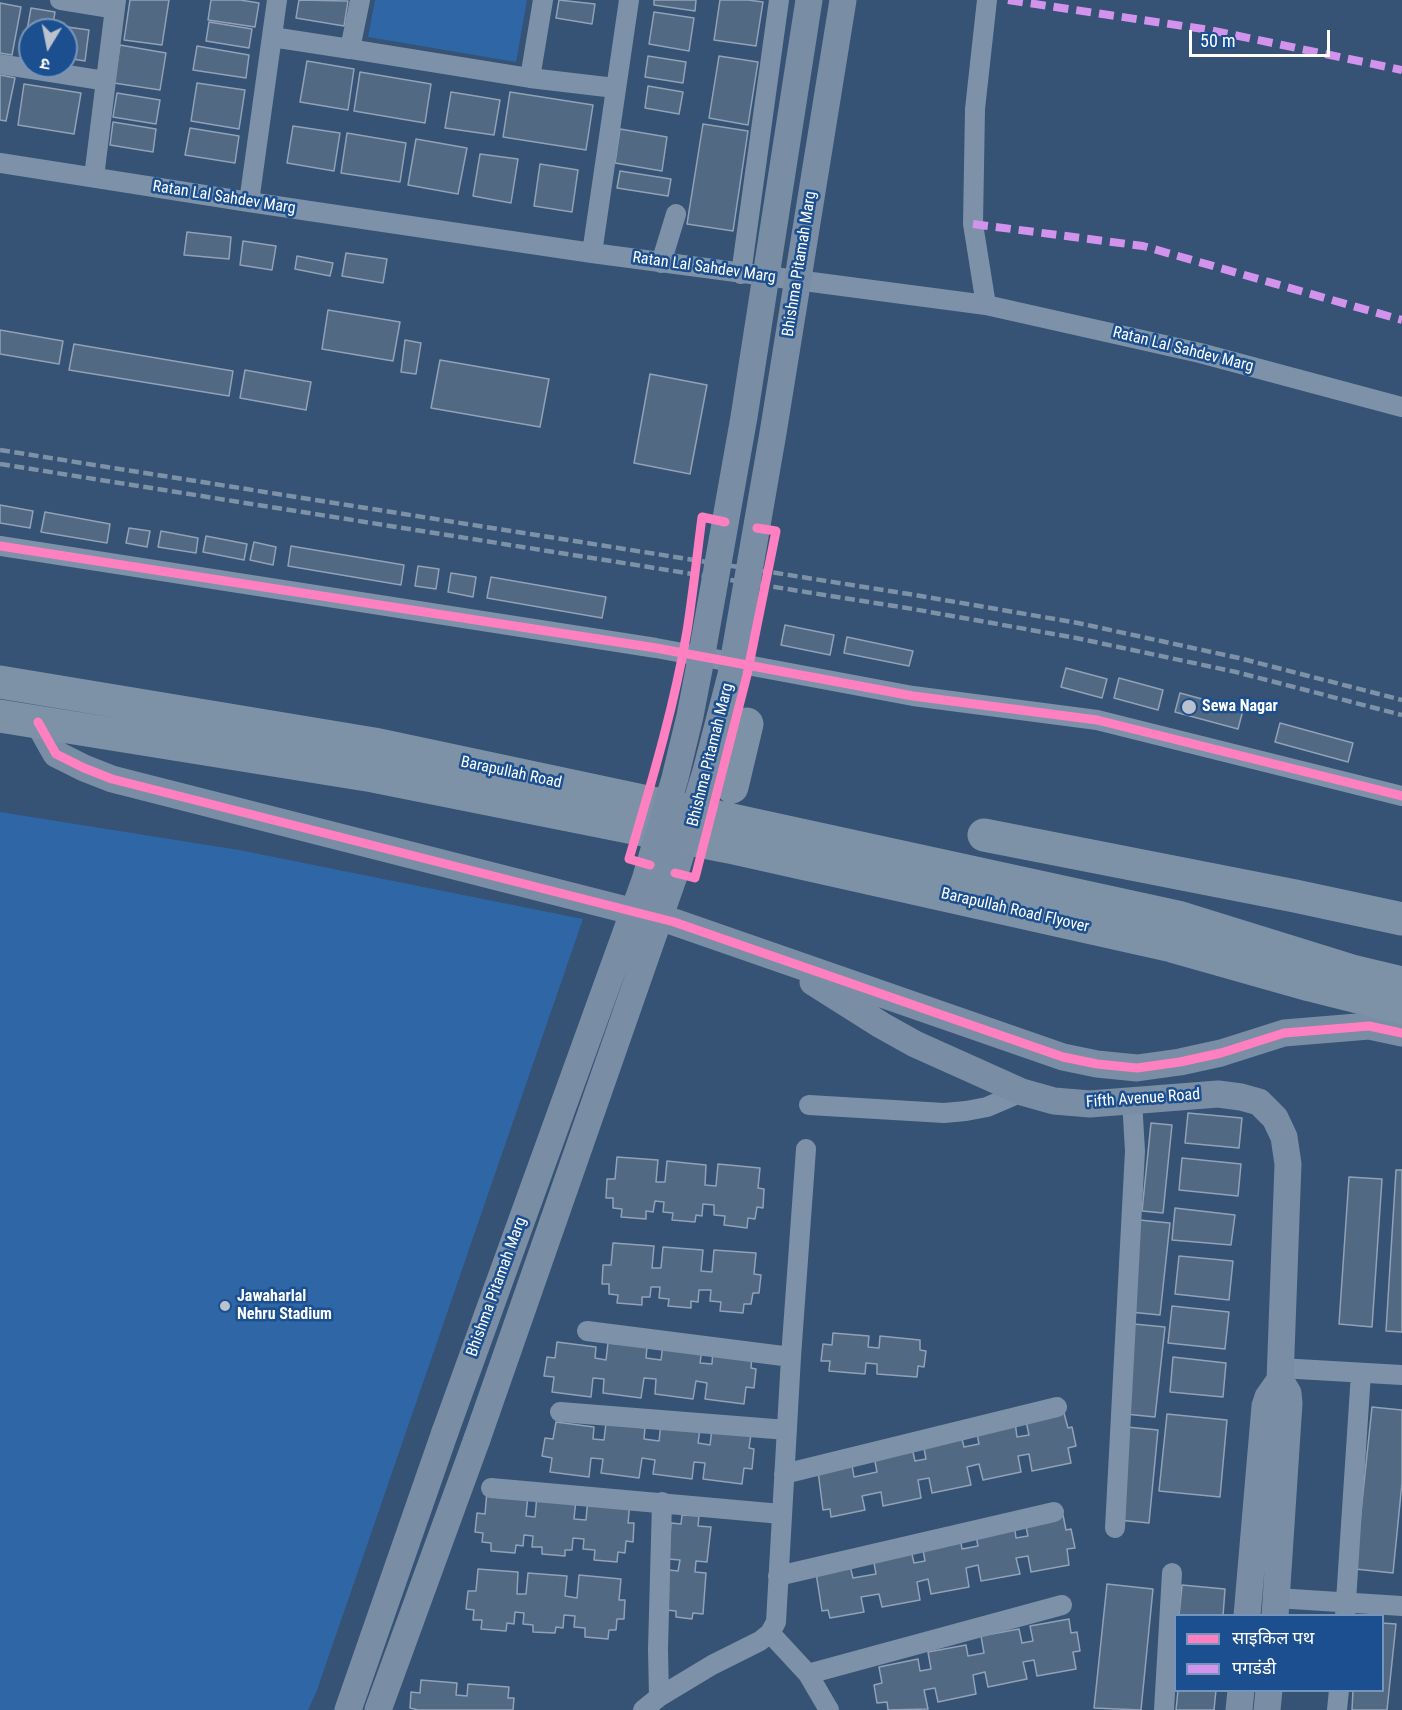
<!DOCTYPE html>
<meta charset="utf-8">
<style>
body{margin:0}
#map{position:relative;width:1402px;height:1710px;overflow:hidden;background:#365274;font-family:"Roboto Condensed","Noto Sans Devanagari",sans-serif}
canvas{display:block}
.legend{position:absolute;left:1174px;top:1614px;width:210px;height:78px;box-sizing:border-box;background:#1b4f8f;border:2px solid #7695bc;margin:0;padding:8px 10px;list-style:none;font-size:18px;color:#fff}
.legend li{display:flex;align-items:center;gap:12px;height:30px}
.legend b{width:30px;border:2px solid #7695bc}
.north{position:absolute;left:18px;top:18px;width:60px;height:60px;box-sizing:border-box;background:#1b4f8f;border:2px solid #7695bc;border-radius:50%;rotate:190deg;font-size:16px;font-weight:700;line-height:24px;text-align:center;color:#fff}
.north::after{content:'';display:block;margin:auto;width:21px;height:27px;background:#b9c2ce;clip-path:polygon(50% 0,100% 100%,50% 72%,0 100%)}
.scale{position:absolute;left:1189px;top:30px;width:141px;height:27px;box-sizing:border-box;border:3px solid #fff;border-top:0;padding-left:8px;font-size:18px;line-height:21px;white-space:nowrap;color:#fff;-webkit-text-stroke:4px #1b4f8f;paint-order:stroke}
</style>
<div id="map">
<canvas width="1402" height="1710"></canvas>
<ul class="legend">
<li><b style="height:8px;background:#ff80c0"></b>साइकिल पथ</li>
<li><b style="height:8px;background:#d193ec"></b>पगडंडी</li>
</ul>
<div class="north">उ</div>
<div class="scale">50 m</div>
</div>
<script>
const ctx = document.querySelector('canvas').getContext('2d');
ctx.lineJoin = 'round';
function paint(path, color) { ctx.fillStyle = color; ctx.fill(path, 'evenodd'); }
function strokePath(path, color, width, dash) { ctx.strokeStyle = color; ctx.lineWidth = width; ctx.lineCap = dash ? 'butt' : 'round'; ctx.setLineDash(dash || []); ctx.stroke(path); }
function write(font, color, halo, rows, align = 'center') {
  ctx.font = font + ' "Roboto Condensed",sans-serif'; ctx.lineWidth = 5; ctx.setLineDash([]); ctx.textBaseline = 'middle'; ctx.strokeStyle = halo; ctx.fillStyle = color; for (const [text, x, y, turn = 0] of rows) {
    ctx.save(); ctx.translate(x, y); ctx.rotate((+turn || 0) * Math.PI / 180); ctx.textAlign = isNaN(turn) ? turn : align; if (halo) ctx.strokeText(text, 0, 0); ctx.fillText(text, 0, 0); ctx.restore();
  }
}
paint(new Path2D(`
 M375,0H527L516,62L368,37Z
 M0,812L239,850L583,919L316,1693L308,1710H0Z`), '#2f66a5');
const building = new Path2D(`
 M130,0H169L162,45L124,40Z
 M211,0H240L259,3L255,27L208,20Z
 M299,0L348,1L344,26L296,18Z
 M559,0L595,4L592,24L556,18Z
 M654,0H696L695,11L654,5Z
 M720,0H748L763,2L756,46L714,40Z
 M0,3L21,7L12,55L0,53Z
 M31,8L55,12L52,30H30V60L22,59Z
 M654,12L694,18L689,51L649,44Z
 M209,22L252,29L249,48L206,41Z
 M60,26L89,30L85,61L66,58V30H59Z
 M120,45L166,53L160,90L114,83Z
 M197,46L249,55L246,78L193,70Z
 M648,56L686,62L683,83L645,77Z
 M719,56L758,62L748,125L709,118Z
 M307,61L354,69L348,110L300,102Z
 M360,72L431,84L425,123L354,111Z
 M0,75L15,78L6,121L0,120Z
 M197,83L245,90L239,129L191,121Z
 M24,84L81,93L74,134L18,125Z
 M648,86L683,92L679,114L645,108Z
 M451,92L500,100L494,135L445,128Z
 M510,92L593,105L586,150L503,137Z
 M117,93L160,100L156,124L113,117Z
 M113,122L156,129L153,152L110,145Z
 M703,124L748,131L733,231L687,224Z
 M293,126L340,133L334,171L287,163Z
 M190,128L239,136L235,163L185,155Z
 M620,129L667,137L662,171L615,163Z
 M347,133L406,143L400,182L341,173Z
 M416,139L467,148L458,194L408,185Z
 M480,154L518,159L511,203L473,196Z
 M540,164L578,170L572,212L534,206Z
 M620,171L671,179L668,196L617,188Z
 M187,232L231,237L229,259L184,255Z
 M243,241L276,246L272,270L240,265Z
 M346,253L387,259L383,283L342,276Z
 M297,256L333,263L330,276L295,269Z
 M328,310L400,322L393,361L322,349Z
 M0,330L63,341L59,364L0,354Z
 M405,340L421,343L416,374L401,372Z
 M74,344L233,371L229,396L69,370Z
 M440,360L549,379L540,427L431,408Z
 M245,370L311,382L306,410L240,398Z
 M650,374L707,385L690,474L634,463Z
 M0,505L33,511L30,528L0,523Z
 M45,512L110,524L107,543L41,532Z
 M129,528L150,531L147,547L126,543Z
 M161,531L198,538L196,553L158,547Z
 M206,536L247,544L244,560L203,552Z
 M254,542L276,547L273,565L250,560Z
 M291,546L404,565L401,585L288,566Z
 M418,566L439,569L436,589L415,586Z
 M451,573L476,577L473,597L448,592Z
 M491,577L606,597L602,618L487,598Z
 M785,625L834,635L830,655L781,645Z
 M847,637L913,651L909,666L844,653Z
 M1066,668L1107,679L1102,698L1061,687Z
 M1119,678L1163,690L1158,710L1114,698Z
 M1180,693L1243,710L1238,729L1175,712Z
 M1280,723L1353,743L1348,762L1275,742Z
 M1188,1113L1242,1118L1239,1148L1185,1143Z
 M1151,1123L1172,1125L1163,1213L1142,1211Z
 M617,1157L658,1160L656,1182H665L667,1161L706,1165L705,1185L716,1186L718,1164L760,1168L758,1188L764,1189L763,1208L757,1207L755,1219L748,1218L747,1228L724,1225L725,1216L714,1215V1205L703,1204L702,1216L696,1215L695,1222L672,1220L673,1213L663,1212L664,1202L655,1201L653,1212L646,1211V1219L621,1217L622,1209L613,1208V1198H606L607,1179H615Z
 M1182,1158L1241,1164L1238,1196L1179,1190Z
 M1396,1170H1402V1332L1386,1331Z
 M1349,1177L1382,1179L1372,1327L1339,1324Z
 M1175,1208L1235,1215L1231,1245L1172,1240Z
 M1139,1220L1170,1223L1160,1315L1130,1312Z
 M613,1243L654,1246L652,1268H661L663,1247L703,1250L701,1271L712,1272L714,1250L756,1253L754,1274L761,1275L759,1293H753L751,1304H744L743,1313L720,1311L721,1302L710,1301L711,1290H699L698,1302L691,1301V1308L668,1306L669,1299L659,1298L660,1287H651L650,1297H642V1305L617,1303L618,1295L609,1294V1284H602L603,1265H611Z
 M1179,1256L1233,1261L1229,1300L1175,1294Z
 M1172,1306L1229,1312L1225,1349L1168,1343Z
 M1134,1324L1165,1327L1155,1417L1125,1414Z
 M833,1333L869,1336L868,1347L879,1348L880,1336L920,1340V1350L926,1351L924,1367L918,1366L917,1377L877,1374V1364L866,1363L865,1374L829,1371L830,1361H821L823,1344L832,1345Z
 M557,1342L596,1347L595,1358L606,1360L608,1343L647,1347L646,1358L661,1360L663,1344L702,1349L700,1363L712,1364L713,1349L752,1354L751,1368L756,1369L754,1388L746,1387L744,1404L705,1399L707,1383L696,1381L693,1399L655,1394L656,1379L644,1378L641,1398L603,1393L604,1379L593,1378L591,1397L552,1392L554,1377L544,1376L547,1357L555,1358Z
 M1173,1357L1226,1363L1223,1397L1170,1392Z
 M1372,1407L1402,1410V1483L1393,1573L1355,1569Z
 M1064,1413L1068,1428L1072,1427L1076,1446L1068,1448L1071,1463L1032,1471L1029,1454L1018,1456L1021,1472L983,1480L979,1464L967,1467L971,1485L932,1493L929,1478L918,1480L921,1498L883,1506L881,1492L862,1496L865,1510L831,1517L830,1509L823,1510L818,1471L852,1465L854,1477L877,1472L874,1456L912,1448L915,1461L926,1459L923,1443L961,1435L964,1447L979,1444L976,1429L1015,1422L1017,1437L1029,1435L1026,1421Z
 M1167,1414L1227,1420L1220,1497L1159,1491Z
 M556,1422L594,1427L593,1439L604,1440L606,1423L645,1428L644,1439L659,1441L661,1424L700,1429L698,1443L710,1445L712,1429L751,1434L749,1448L754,1449L752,1469L744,1468L742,1484L703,1479L705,1463L694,1462L692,1479L653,1474L655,1460L642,1458L639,1478L601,1473L603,1459L591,1458L589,1477L550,1472L552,1458L542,1456L545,1438L553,1439Z
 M1127,1427L1158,1430L1149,1523L1118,1520Z
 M487,1491L528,1495L526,1516L535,1517L537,1496L576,1499L574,1519L586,1520L588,1498L630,1502L628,1523H634L633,1542L626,1541L625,1553L618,1552L617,1562L594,1560L595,1550L583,1549L584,1539L573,1538L572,1550H565V1556L542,1554V1547H532L533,1536L524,1535L523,1546L516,1545L515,1553L491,1551V1543L482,1542L483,1533L475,1532L477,1513L485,1514Z
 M682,1515L699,1516L698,1526L711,1527L707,1562L696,1561L695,1572L706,1573L703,1614L693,1613L692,1619L676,1617V1611L666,1610L669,1570L678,1571L680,1560L668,1559L671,1523L681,1524Z
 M1063,1515L1066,1530L1071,1529L1075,1548L1067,1549L1069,1565L1031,1572L1028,1556L1016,1558L1020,1574L981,1581L978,1565L966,1568L969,1587L931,1594L928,1579L917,1582L920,1600L882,1607L879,1594L861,1597L864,1612L830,1618L828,1610L822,1611L816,1573L850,1566L853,1578L876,1574L873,1557L911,1550L914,1563L925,1561L922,1544L960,1537L962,1549L978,1546L975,1531L1014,1524L1016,1538L1028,1536L1025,1522Z
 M478,1569L518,1572L517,1594H526L528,1573L567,1576L565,1596L577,1598L579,1575L621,1579L619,1600H625L624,1619H617L616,1630H609L608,1639L585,1637V1628L574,1627L575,1616L564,1615L563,1628L556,1627L555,1633L533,1632V1625L523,1624L524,1613L515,1612L514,1624L507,1623L506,1631L481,1629L482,1620H473L474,1610L466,1609L468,1591H476Z
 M1107,1584L1153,1589L1141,1710L1094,1708Z
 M1182,1585L1225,1589L1223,1616H1179Z
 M1069,1619L1071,1633L1077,1632L1080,1651L1073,1652L1076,1669L1037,1676L1034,1660L1023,1662L1027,1679L988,1687L985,1672L973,1675L976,1694L938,1702L935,1688L924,1690L928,1709L888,1710L887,1702L877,1703L874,1685L882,1683L879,1667L918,1659L920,1671L931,1669L928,1652L966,1645L968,1656L984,1653L981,1636L1019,1629L1022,1643L1033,1641L1030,1626Z
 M1382,1623L1396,1624L1387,1710H1352L1353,1690H1382Z
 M421,1680L457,1683L456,1695L467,1696L468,1684L509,1687L508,1698H514L513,1710H418L410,1708L411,1692L420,1693Z
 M1178,1690H1216L1214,1710H1176Z`);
paint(building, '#526984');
strokePath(building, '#92a2b6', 1.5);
strokePath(new Path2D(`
 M60,0L115,9
 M360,0L350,49L530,78L543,0
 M272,37L350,49
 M0,64L106,81
 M530,78L615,88
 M0,163L249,202L592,253L986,305L1200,353L1402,407
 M94,177L116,0
 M249,202L277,0
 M592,253L629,0
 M661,263L676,214
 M741,274L779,0
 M986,305L973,224L975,109L987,0
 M0,546L656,648L913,696L1097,720L1402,796
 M809,1105L944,1113L966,1111L987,1107L1022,1092
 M587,1331L791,1357
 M1280,1368L1402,1375
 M560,1412L787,1430
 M784,1474L1057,1407
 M491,1488L781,1514
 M1115,1528L1135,1151L1132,1100
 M778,1576L1054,1512
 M1276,1598L1402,1606
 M1345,1616L1361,1373
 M770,1633L808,1674L829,1710
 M808,1674L1062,1605
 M659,1697L658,1649L662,1502
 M643,1710L659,1697L712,1665L760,1641L770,1633L776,1622L791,1357L806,1149
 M1164,1710L1172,1573
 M1337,1710L1339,1690`), '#7d92a8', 20);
strokePath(new Path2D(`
 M38,722L56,754L84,768L112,779L674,922L1063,1057L1097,1064L1137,1068L1180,1062L1221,1053L1284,1033L1369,1026L1402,1033
 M813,982L881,1025L915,1044L1022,1092L1054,1101L1090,1104L1218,1094L1241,1097L1259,1102L1275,1118L1284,1137L1288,1164L1280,1380L1288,1393L1289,1403L1275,1616
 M1247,1616L1265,1406L1268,1397L1280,1380
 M348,1710L445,1432
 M378,1710L477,1439
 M1239,1710L1241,1690
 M1267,1710L1269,1690`), '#798da4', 27);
strokePath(new Path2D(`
 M0,682L374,744L727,819L1178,917L1352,971L1402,983
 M0,716L373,776L729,847L1172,946L1310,985L1402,1008
 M732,787L747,724
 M984,835L1295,896L1402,919`), '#7e92a7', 33);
strokePath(new Path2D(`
 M0,450L915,595L1078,623L1239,658L1402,700
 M0,464L913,609L1076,638L1236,672L1402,715`), '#7e92a7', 4.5, [10, 4.5]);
strokePath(new Path2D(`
 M445,1432L645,880L675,778L690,716L701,659L744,417L809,0
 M477,1439L675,873L706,771L731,675L773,433L843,0`), '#798da4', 27);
strokePath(new Path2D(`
 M1008,0L1210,30L1402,70
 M973,224L1143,246L1402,320`), '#d193ec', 8, [15, 8]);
strokePath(new Path2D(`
 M0,546L656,648L913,696L1097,720L1402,796
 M38,722L56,754L84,768L112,779L674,922L1063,1057L1097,1064L1137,1068L1180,1062L1221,1053L1284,1033L1369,1026L1402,1033
 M650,865L629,859C651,784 674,708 687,631C693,593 697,555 702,517L725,522
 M675,873L695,878L747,675L776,531L757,528`), '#ff80c0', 9);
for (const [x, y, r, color] of [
 [1189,707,8,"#b9c2ce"],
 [225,1306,6,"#b9c2ce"]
]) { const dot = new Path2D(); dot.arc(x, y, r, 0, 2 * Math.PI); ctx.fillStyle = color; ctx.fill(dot); strokePath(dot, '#1b4f8f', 2); }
write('16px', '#fff', '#1b4f8f', [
 ["Ratan Lal Sahdev Marg",224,198,9],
 ["Bhishma Pitamah Marg",800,264,-81],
 ["Ratan Lal Sahdev Marg",704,268,8],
 ["Ratan Lal Sahdev Marg",1183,350,14],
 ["Bhishma Pitamah Marg",711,755,-76],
 ["Barapullah Road",511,773,12],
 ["Barapullah Road Flyover",1015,911,13],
 ["Fifth Avenue Road",1143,1099,-4],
 ["Bhishma Pitamah Marg",497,1287,-70]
]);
write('bold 16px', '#fff', '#1b4f8f', [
 ["Sewa Nagar",1202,707],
 ["Jawaharlal",237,1297],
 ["Nehru Stadium",237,1315]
], 'left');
</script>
